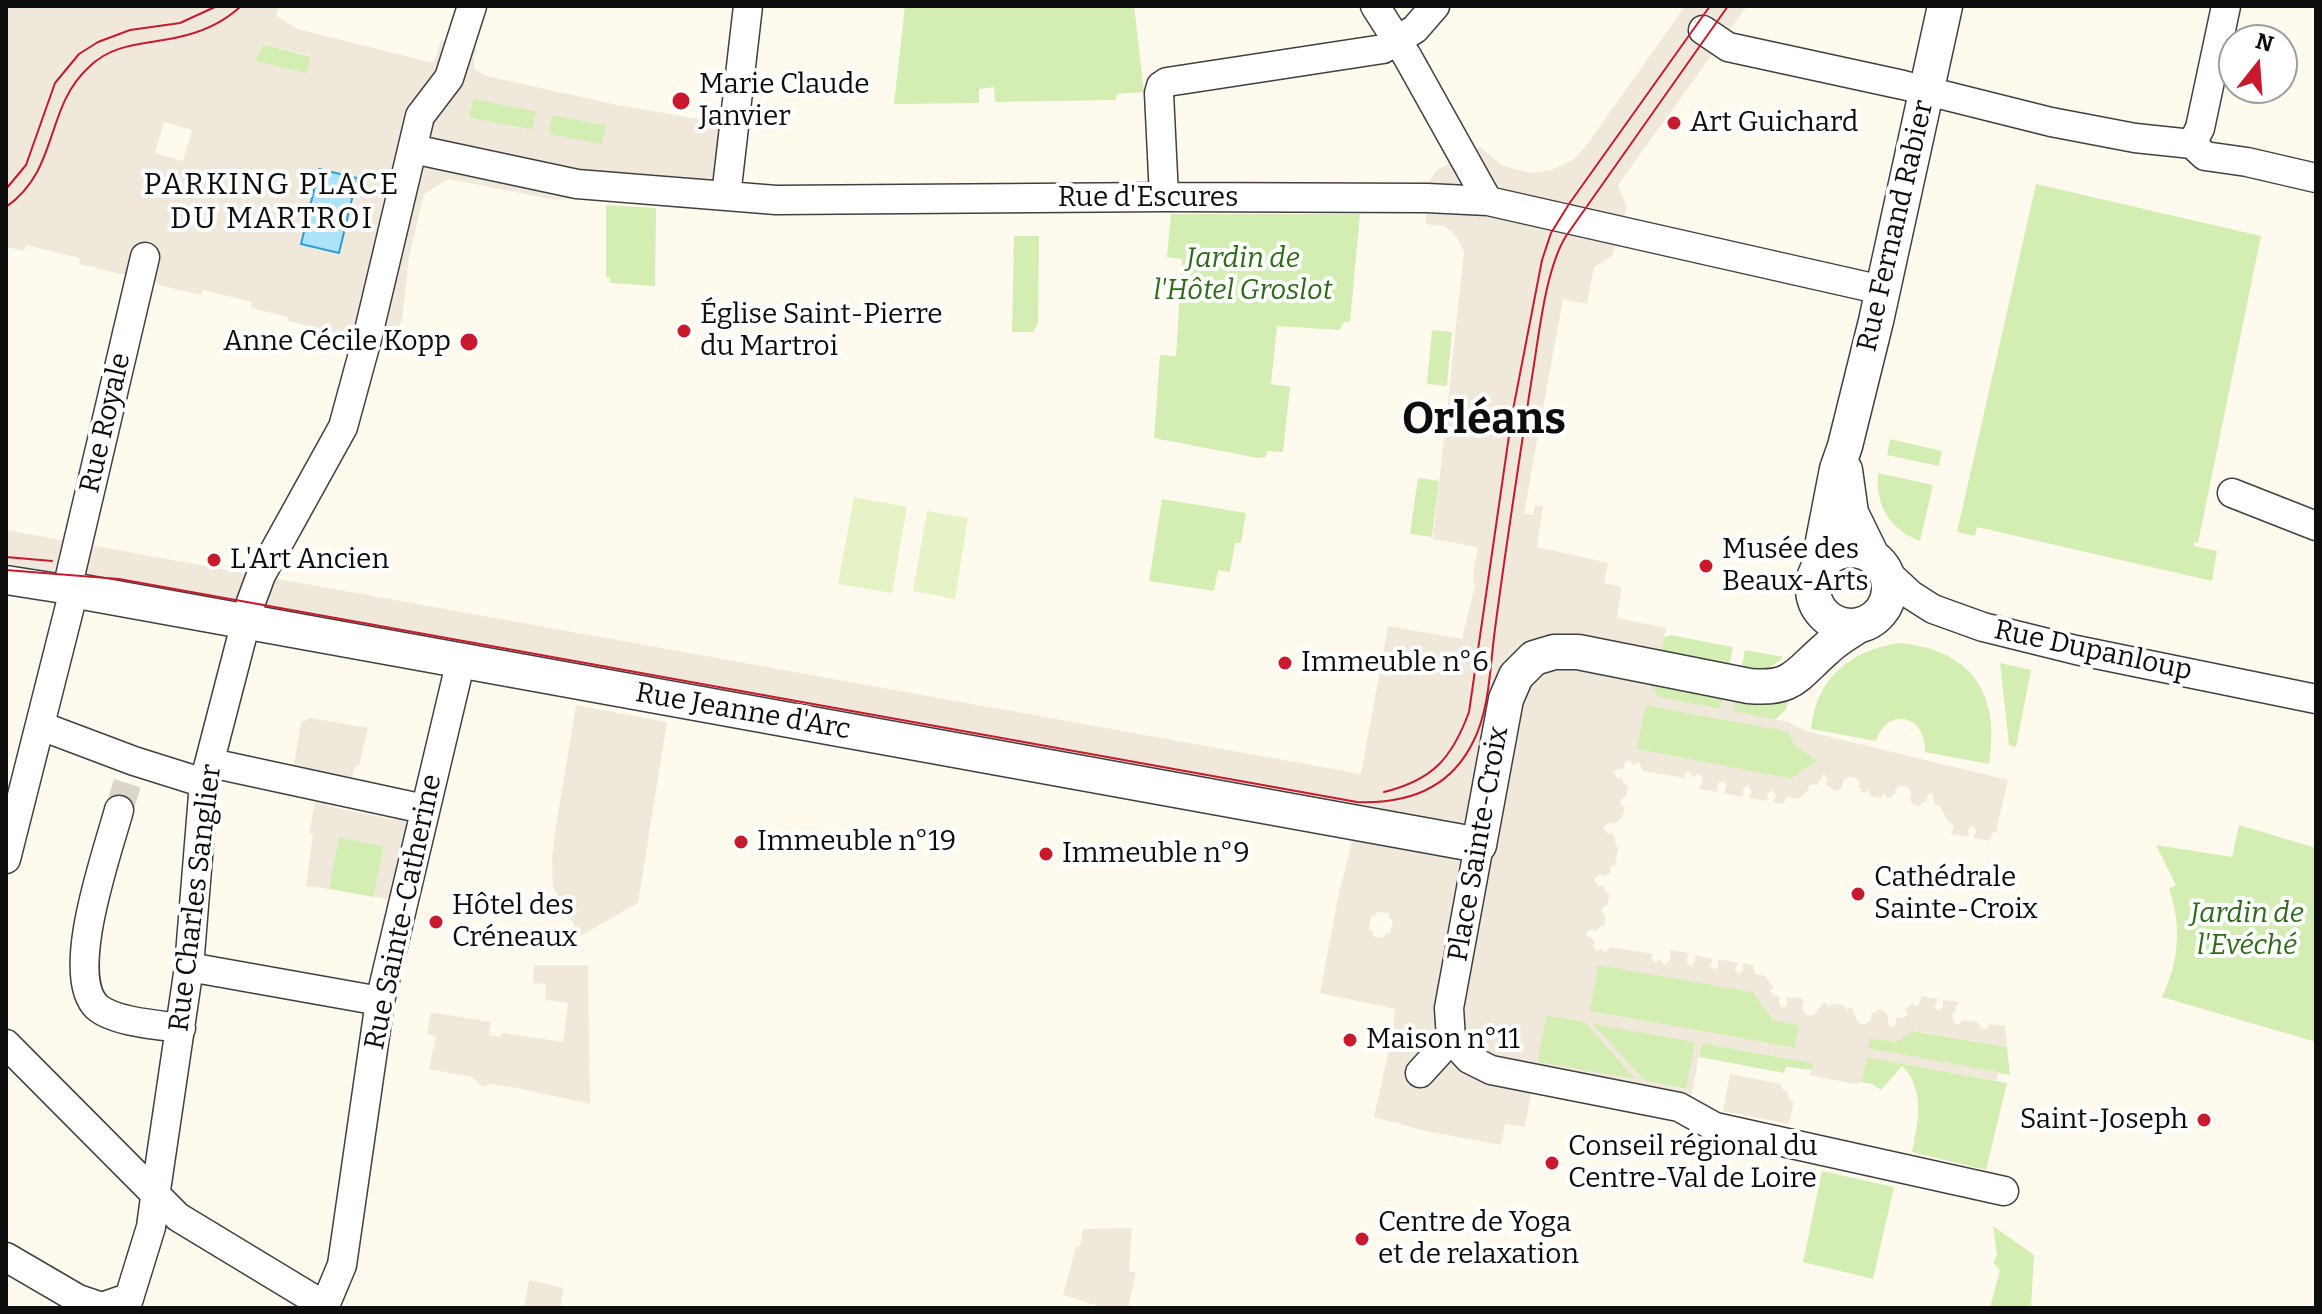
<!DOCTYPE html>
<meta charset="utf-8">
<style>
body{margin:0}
#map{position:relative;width:2322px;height:1314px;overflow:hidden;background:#fffaed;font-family:Bitter,serif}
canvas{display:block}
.frame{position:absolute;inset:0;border:8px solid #0d0d0d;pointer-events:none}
.north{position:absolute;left:2218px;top:24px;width:80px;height:80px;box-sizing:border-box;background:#fff;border:2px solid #9e9e9e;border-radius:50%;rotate:17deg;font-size:22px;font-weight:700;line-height:32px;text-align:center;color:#0d0d0d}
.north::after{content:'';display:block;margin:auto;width:28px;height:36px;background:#c81a2c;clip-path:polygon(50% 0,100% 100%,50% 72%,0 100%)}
</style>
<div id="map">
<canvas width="2322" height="1314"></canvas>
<div class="frame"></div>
<div class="north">N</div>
</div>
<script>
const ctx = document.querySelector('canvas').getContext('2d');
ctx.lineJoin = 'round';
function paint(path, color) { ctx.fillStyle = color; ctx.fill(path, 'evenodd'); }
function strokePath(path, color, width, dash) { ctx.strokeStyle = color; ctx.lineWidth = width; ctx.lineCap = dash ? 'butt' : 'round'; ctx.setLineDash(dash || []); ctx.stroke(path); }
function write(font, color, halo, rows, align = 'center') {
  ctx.font = font + ' Bitter,serif'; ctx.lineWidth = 8; ctx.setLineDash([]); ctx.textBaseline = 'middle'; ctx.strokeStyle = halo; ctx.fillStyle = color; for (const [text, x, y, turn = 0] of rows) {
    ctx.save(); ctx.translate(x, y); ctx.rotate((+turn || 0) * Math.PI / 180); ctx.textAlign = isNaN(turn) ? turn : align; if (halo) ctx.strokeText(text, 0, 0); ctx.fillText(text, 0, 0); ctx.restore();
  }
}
paint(new Path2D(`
 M905,6H1134L1144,92L1117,94L1116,100L995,102L994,87L979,89V103L894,104Z
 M263,44L311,57L307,74L255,61Z
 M473,98L536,111L533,130L469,118Z
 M552,115L606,125L602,145L548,134Z
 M2036,184L2261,236L2198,543L2194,542V546L2217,551L2212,581L1977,527L1975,536L1957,532Z
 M606,205L656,208L655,286L610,283V277H606Z
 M1171,214H1360L1350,322H1344L1339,330L1277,326L1271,384L1290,387L1283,452L1267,451L1266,457L1258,458L1154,438L1160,355L1176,356L1182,259L1167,257Z
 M1014,236H1039L1038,323L1033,332H1012Z
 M1432,330L1452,332L1447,386L1427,384Z
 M1890,439L1942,451L1939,466L1887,455Z
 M1878,473L1933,485L1920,541C1890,530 1875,505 1878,473Z
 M1418,478L1439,481L1432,537L1410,534Z
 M1162,499L1246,513L1241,543H1235L1230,572L1218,570L1214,591L1149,581Z
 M1670,635L1733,647L1729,668L1659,655L1661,639Z
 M1898,643C1971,649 2001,693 1989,764L1925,752C1926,714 1887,706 1876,741L1811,729C1816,678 1850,651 1898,643Z
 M1745,650L1784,657L1766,670H1741Z
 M2000,663L2031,670L2016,747L2009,745Z
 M1647,683L1724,694L1721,709L1659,698Z
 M1790,695L1786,709L1775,720L1732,711L1735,696Z
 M1645,705L1787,731L1813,758L1819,760L1791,779L1636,749Z
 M2239,825L2316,848V1042L2162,997C2179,962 2182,926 2169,889L2176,885L2156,845L2232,857Z
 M338,837L384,846L374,897L329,889Z
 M1598,964L1753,992L1773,1020L1800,1025L1795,1048L1589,1011Z
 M1546,1015L1585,1022L1637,1080L1537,1062Z
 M1591,1023L1696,1042L1687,1089L1645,1081Z
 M1912,1031L2007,1047L2010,1075L1867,1049L1869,1038L1895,1042Z
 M1701,1043L1813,1063L1812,1070L1786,1067L1784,1073L1699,1057Z
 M1867,1057L2007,1083L1986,1170L1912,1152C1918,1121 1926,1091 1902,1066L1881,1090L1872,1084L1861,1082Z
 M1822,1171L1894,1187L1873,1279L1803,1262Z
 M1993,1226L2034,1255L2031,1308H1990L2000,1270L1993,1263L1997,1255Z`), '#d4edb3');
paint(new Path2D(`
 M854,497L907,507L892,593L838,584Z
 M927,511L968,518L955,599L913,591Z`), '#e6f3c6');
paint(new Path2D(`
 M7,6H278L276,16L298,29L434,63L441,40L478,50L474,55V68L486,76L617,105L744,127L739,183L776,186L556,200L448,179L424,194L409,257L402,320L389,344L324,330L288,321V317L251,308L252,302L203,290L201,295L162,286L155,282L79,264L80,258L26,245L24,251L6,247ZM264,44L311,56L307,73L255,61ZM473,99L536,111L533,130L469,118ZM552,115L606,125L602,144L549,134ZM164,122L192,130L183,161L155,153Z
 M1685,6H1747L1618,185L1627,207L1612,256L1594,267L1587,304L1563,299L1524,513L1533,515L1535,505L1543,507L1537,547L1608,563L1604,583L1622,587L1617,618L1666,628L1658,669L1648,683L1659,697L1720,709L1724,694L1735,696L1733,711L1788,722L1806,731L2008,780L1996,832L1992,833L1990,841L1973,838L1976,831L1973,826L1968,829L1969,837L1951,834L1954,827L1951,822L1949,823L1940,806L1935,805L1932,793L1927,796V801L1923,802L1920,806L1915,805L1910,800L1911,794L1908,787L1899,786L1895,791L1896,794H1893L1891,798L1886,797L1885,792L1881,798L1870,796L1868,789L1866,793L1861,792V788L1857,787L1860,784L1857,778L1849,777L1843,781L1842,788L1835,791L1825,784L1828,779L1824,774L1817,785L1812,784L1808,787L1809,790L1798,799L1788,796L1783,804L1773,802L1776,796L1773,790L1767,794L1768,801L1749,798L1751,791L1748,785L1743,789V797L1724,793L1726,786L1723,781L1717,784L1718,792L1699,789L1703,779L1699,773L1693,777L1689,771L1684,775L1685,778L1642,771L1639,762L1634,765L1629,760L1624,764L1625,769L1620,768L1613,772L1618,779L1622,778L1624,784L1628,786L1626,798L1625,796L1620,801L1622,807L1625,806L1622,820L1621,818L1614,824L1611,822L1603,827L1608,834L1612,833L1616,840L1615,844L1618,848L1615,865L1610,867L1611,872L1606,876L1601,874L1594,879L1599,887L1603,886L1607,894L1610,893L1607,906L1605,905L1601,910L1604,916L1606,915L1604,927L1602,925L1595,932L1592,929L1585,934L1595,941L1593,946L1596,951L1602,948L1605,952L1611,947L1653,954L1651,958L1655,963L1660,959L1664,965L1670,961V950L1689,953L1686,960L1690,966L1695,962V955L1713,959L1710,965L1714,970L1718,967V959L1738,963L1735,969L1738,974L1743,971V963L1753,965L1755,974L1765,976L1774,988L1770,990L1773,995L1780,997L1779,1003L1782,1008L1787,1005V998L1800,997L1804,1001L1802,1007L1806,1015H1814L1823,1003L1827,1004L1829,1008L1832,1004H1838L1845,1006L1846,1011L1848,1008L1853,1009L1858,1023L1865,1024L1871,1020L1872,1012L1875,1013L1878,1009L1884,1011L1888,1016V1023L1891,1028L1896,1024V1017L1903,1018L1908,1015L1905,1010L1913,1003L1916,1007L1920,1003L1921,996L1938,999L1934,1006L1938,1011L1943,1007V1000L1959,1002L1955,1008L1957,1011L1952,1014L1955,1024H1959L1963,1020L1978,1022L1981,1028L1986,1029L1990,1024L2005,1026L2007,1047L1913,1031L1896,1042L1870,1038L1868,1048L1998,1072L1997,1081L1867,1057L1861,1082L1855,1084L1809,1075L1813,1063L1701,1043L1691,1101L1536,1068L1525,1127L1505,1124L1501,1145L1430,1132L1374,1117L1393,1031L1395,1009L1320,993L1339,893L1353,838L6,575V530L1361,774L1388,626L1462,639L1475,585L1473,584L1474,568L1478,547L1433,539L1464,252L1457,237L1451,231L1444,226L1426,224L1427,184L1437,170L1480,147L1503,166L1530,173L1551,170L1573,160L1586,146ZM1645,705L1787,731L1796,747L1818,760L1791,779L1637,749ZM1377,912L1389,913V918L1393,920L1390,934L1386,933L1384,938L1373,936V931L1369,930L1371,915L1376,916ZM1598,965L1753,992L1773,1020L1799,1025L1795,1048L1590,1011ZM1546,1015L1585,1022L1636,1079L1538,1062ZM1593,1024L1695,1042L1686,1089L1645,1081Z
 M576,705L667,722L638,903L580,936L553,887L552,861L554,837Z
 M311,718L368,728L359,766H355L351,781L293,770L301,722Z
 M318,787L396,802L407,826L391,900L374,897L384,846L339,837L329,889L306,886L313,834L309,833ZM328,799L394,813L395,820L327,806Z
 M534,965H588L590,1104L513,1087L490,1084L483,1087L472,1077L429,1069L436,1036L427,1034L431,1012L491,1022L489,1035L501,1037L502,1033L563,1042L568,1003L545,1000L546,984L533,983Z
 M1730,1074L1781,1084V1088L1787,1091L1790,1101L1794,1102L1789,1124L1723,1111Z
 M1132,1228L1129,1271L1136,1273L1128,1308H1105L1063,1295L1076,1247L1080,1246L1083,1229Z
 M529,1280L564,1288L560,1308H524Z`), '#f0e9db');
const water = new Path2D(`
 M319,169L357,178L339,253L301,244Z`);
paint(water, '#ade2fb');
strokePath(water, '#2e9dd8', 2);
strokePath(new Path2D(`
 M119,810L130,775`), '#dbd6cb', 28, [28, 14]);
const minor = new Path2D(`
 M1375,6L1407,56L1488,201
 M1703,30L1728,47L1903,85L2051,122L2135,138L2192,144
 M2192,144L2200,128L2226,6
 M2192,144L2205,156L2247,162L2316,178
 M413,149L577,184L776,200L1164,197L1427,198L1488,201L1882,290
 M726,196L748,6
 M1164,197L1159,93L1161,86L1167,82L1383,49L1415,29L1435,6
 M2232,493L2316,526
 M1884,570L1911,595L1933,609L1983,627L2076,650L2316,699
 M6,580L83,592
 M67,589L145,257
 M41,726L134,761L204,783
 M211,763L424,809
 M119,810C108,851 63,975 97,1007C114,1022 159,1025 181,1028
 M6,859L74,590
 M189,967L380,1001
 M1451,1039L1469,1059L1491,1070L1679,1107L1715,1127L2004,1191
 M6,1044L178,1217L325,1306
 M1420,1073L1451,1039L1449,1008L1479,845
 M6,1257L78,1299L102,1307L128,1298
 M126,1308L151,1227L155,1197L189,967L204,783L251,602L261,575L343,427L367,339L420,116L449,78L472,6
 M324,1308L342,1265L380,1001L461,660`);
const tertiary = new Path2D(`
 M1845,470L1851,513L1872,556
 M1813 588a38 38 0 1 1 76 0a38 38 0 1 1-76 0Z
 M1818,567L1837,469L1845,446L1876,321L1945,6
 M83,592L1479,845L1506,699L1516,676L1534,658L1554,652H1578L1749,686C1793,690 1796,675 1826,649C1835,640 1847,633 1858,626`);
strokePath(minor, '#404040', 31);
strokePath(tertiary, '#404040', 37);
strokePath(minor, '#fff', 28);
strokePath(tertiary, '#fff', 34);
strokePath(new Path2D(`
 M6,189L26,165L55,83L79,54L98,42L130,30L180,23L217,6
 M6,207C60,169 44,108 89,67C116,40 153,45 187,35C206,30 226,20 241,6
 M6,557L52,561
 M6,570L119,579L1357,802C1406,804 1450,789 1473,742C1490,709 1490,665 1495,629C1506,545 1519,461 1532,377C1539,336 1545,270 1566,236L1728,6
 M1384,792C1433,780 1452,758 1469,712L1512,415L1542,260L1551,233L1569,204L1710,6`), '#c81a2c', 2);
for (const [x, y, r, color] of [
 [681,101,10,"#c81a2c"],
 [1674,123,8,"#c81a2c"],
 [684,331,8,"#c81a2c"],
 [469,342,10,"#c81a2c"],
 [214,560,8,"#c81a2c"],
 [1706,566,8,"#c81a2c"],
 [1285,663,8,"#c81a2c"],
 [741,842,8,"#c81a2c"],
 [1046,854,8,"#c81a2c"],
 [1858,894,8,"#c81a2c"],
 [436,922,8,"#c81a2c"],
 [1350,1040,8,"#c81a2c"],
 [2204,1120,8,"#c81a2c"],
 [1552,1163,8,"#c81a2c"],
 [1362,1239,8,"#c81a2c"]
]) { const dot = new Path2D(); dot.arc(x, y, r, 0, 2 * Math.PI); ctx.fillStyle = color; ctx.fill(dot); strokePath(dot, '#fff', 3); }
write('28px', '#0d0d0d', '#fff', [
 ["Marie Claude",699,85],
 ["Janvier",699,117],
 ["Art Guichard",1690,123],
 ["Église Saint-Pierre",700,315],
 ["du Martroi",700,347],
 ["Anne Cécile Kopp",451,342,"right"],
 ["Musée des",1722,550],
 ["Beaux-Arts",1722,582],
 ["L'Art Ancien",230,560],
 ["Immeuble n°6",1301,663],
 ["Immeuble n°19",757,842],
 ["Immeuble n°9",1062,854],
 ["Cathédrale",1874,878],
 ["Sainte-Croix",1874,910],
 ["Hôtel des",452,906],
 ["Créneaux",452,938],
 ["Maison n°11",1366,1040],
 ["Saint-Joseph",2188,1120,"right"],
 ["Conseil régional du",1568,1147],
 ["Centre-Val de Loire",1568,1179],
 ["Centre de Yoga",1378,1223],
 ["et de relaxation",1378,1255]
], 'left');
write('28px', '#0d0d0d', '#fff', [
 ["Rue d'Escures",1148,198],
 ["Rue Fernand Rabier",1896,226,-77],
 ["Rue Royale",106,423,-77],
 ["Rue Dupanloup",2093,651,12],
 ["Rue Jeanne d'Arc",743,712,10],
 ["Place Sainte-Croix",1479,844,-80],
 ["Rue Charles Sanglier",196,898,-83],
 ["Rue Sainte-Catherine",404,912,-78]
]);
write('italic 28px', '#2e6a18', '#fff', [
 ["Jardin de",1243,259],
 ["l'Hôtel Groslot",1243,291],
 ["Jardin de",2247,914],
 ["l'Evéché",2247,946]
]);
ctx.letterSpacing = '2px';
write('30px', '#0d0d0d', '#fff', [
 ["PARKING PLACE",272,186],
 ["DU MARTROI",272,220]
]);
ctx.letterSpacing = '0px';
write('bold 44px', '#0d0d0d', '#fff', [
 ["Orléans",1484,421]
]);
</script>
